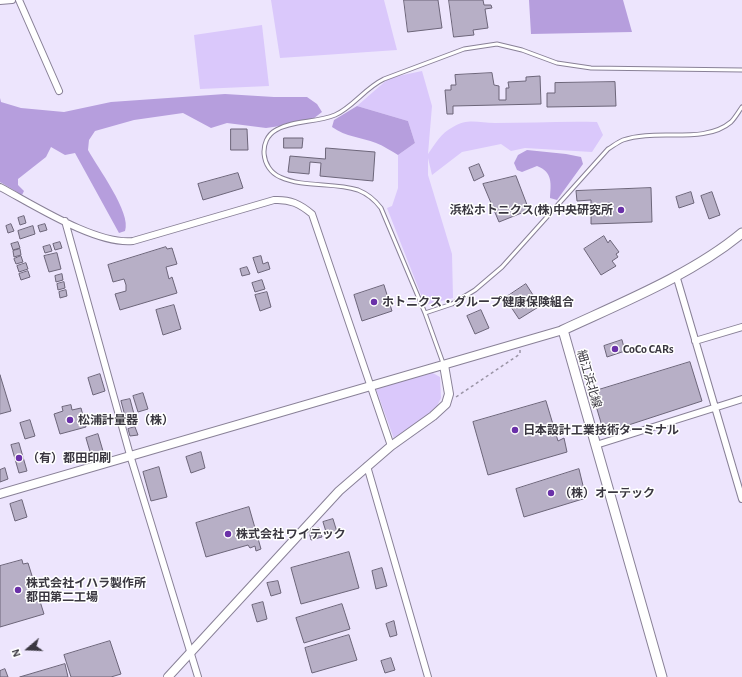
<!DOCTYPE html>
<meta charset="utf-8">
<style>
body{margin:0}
#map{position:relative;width:742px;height:677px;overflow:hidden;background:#ede5fd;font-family:"Alegreya Sans",sans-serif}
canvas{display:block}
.north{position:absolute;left:8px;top:629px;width:40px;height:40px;-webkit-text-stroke:3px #fff;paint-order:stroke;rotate:251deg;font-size:11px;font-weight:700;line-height:16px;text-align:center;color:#3a3740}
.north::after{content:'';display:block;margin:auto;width:14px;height:18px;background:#3a3740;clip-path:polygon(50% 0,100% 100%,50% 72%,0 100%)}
</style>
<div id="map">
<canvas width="742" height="677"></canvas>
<div class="north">N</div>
</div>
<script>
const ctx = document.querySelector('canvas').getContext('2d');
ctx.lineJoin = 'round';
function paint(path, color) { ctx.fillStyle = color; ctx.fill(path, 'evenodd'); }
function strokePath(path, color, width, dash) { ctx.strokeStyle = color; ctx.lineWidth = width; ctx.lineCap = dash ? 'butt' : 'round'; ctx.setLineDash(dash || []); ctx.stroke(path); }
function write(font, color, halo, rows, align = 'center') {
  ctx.font = font + ' "Alegreya Sans","Noto Sans JP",sans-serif'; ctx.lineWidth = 3; ctx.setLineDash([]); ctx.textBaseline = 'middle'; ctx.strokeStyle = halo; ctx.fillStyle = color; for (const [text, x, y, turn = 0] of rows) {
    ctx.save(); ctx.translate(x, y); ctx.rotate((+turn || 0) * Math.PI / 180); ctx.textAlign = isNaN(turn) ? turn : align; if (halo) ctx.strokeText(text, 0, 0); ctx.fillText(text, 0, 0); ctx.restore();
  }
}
paint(new Path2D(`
 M271,0H384L397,50L280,58Z
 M262,25L269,86L200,89L194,35Z
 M422,71L432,106L428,154C435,144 441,133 453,127C468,118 479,123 495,123C529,123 563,121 597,122L603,135L592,152L525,148L511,151L501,144L462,152L432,175L428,158V175L452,254L453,298L425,305L387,208L392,206L398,188V155L415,143L408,121L357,106L389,78Z
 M431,372L440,377L441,398L435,410L394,439L376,389Z`), '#dac8fb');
paint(new Path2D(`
 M529,0H623L632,32L531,34Z
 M225,94L274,97H307L317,104L322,112L309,122L266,128L227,123L211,128L183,113L134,120L95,131L89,140L88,150C97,167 132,213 125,231L119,233L75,153L65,155L51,147L46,157L18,179V185L24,191L22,195L0,182V98L1,102L21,108L64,112L111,102Z
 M357,106L408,121L415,143L398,155C391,151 384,146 376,143C361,137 346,137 332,127L334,120Z
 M527,150L566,154L581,157L583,164L557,200L550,198C551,184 553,172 537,166L522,172L517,170L514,163L518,155Z`), '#b69edd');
const building = new Path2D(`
 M404,0H438L442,28L408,32Z
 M449,0H483L484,5H491L492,8L485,9L488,28L473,30L474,35L454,37Z
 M492,73L494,85L499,86V100H506V88H509L508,82L526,81V77L540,76L541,104L453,106V114H447L445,90H451V85H456L455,75Z
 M615,82L616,106L547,107V93H555V83Z
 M231,129H247L248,150H231Z
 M284,138H303L302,148H284Z
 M326,148L375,152L373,181L320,176L321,163L310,162L309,174L288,172L290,156L325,159Z
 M479,164L484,176L474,181L469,168Z
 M238,173L243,188L203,200L198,184Z
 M516,176L529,210L499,222L483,184Z
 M651,188L652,222L591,224V200L577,201L576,191Z
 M691,192L694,203L679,208L676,197Z
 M712,192L720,215L709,219L701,196Z
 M24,216L26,223L20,225L18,218Z
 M11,224L14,231L8,233L6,226Z
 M45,224L47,230L40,232L38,226Z
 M33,226L35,234L20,239L18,231Z
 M604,236L608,243L610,240L619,252L616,254L618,257L612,261L616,266L601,275L584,249Z
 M18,242L20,248L13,250L11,244Z
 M60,242L62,248L55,250L53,244Z
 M50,245L52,251L45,253L43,247Z
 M166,247L167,249L172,248L177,264L166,267L169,279L172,277L177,293L120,310L115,294L126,291V285L124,279L113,282L108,265Z
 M20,249L21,255L14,257L13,251Z
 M57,253L61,269L49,272L44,256Z
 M21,256L23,262L16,264L14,259Z
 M261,256L263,264L268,262L270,269L258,273L253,258Z
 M26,263L28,269L19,272L17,266Z
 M247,267L250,274L242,276L240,269Z
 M28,271L30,277L21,280L19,274Z
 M62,274L63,280L56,282L55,276Z
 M262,280L265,289L255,292L252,283Z
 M64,282L65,288L58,290L57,284Z
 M526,284L540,306L519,319L505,298Z
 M384,285L392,311L362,321L354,295Z
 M66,290L67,296L60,298L59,292Z
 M267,292L271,307L260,311L255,295Z
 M174,305L181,329L163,335L156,310Z
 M481,310L489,328L475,334L467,316Z
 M622,340L625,351L607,357L604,346Z
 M690,362L702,401L604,433L592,392Z
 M100,374L105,391L93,395L88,378Z
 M0,375L11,411L0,414Z
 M143,393L148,409L138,412L133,396Z
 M130,399L134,414L125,416L121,401Z
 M546,401L558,441L564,438L567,452L488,475L473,422Z
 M71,405L72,410L81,408L86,427L60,434L54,414L63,411L62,407Z
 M30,420L35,436L25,439L20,423Z
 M135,427L138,435L130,436L128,429Z
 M98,434L103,451L91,455L86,438Z
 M19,443L27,471L19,473L11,445Z
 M201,452L205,468L191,473L186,457Z
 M159,467L167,497L151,501L143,472Z
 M5,468L8,479L0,482V470Z
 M579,469L586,498L524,517L516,489Z
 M22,500L27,517L15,521L10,504Z
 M249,507L261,549L256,551L255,546L250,548L248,545L206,557L196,523Z
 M333,519L337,532L327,535L323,522Z
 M319,528L322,537L311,540L309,531Z
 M349,552L359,588L301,604L291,568Z
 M22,560L23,564L28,563L44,614L0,627V566Z
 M382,568L387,586L376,589L372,571Z
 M278,581L281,593L271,596L267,583Z
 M263,602L267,619L257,622L252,605Z
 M342,604L350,629L304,643L296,618Z
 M394,621L397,635L390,637L386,624Z
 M349,635L357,660L312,673L305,648Z
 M110,641L121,674L111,677H71L64,655Z
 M391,658L395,670L385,673L381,661Z
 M65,664L68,677H20Z
 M5,669L8,677H0V671Z`);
paint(building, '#b7afc6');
strokePath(building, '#6c6579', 1);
const service = new Path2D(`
 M425,313L452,304L475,290L502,267L608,149C613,146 618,142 623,140C656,128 704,145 731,122C735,118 739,111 742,107
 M443,363L425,313L381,208C375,200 368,194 358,190C333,182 304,188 280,177C261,169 258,140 276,130C293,120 316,123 335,115C353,107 365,88 384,79L464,49L497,44L522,50L557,63L591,68L742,70`);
const minor = new Path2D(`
 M19,0L59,91
 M0,1L12,0
 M0,187C34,205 96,245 133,241L274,200C290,199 300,204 312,214L391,446
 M65,221L130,455L198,677
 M676,275L742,499
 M695,341L742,327
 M596,445L742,399
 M367,466L428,677`);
const tertiary = new Path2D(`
 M0,494L563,330
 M168,677L339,491L391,446L433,416L446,404L449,394L444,365`);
const secondary = new Path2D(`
 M662,677L563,330C621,303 693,274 742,233`);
strokePath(service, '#898197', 5);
strokePath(minor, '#898197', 8);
strokePath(tertiary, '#898197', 10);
strokePath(secondary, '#898197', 11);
strokePath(new Path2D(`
 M456,397L520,354V349`), '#9a94a5', 1.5, [3, 3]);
strokePath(service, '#fff', 3);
strokePath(minor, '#fff', 6);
strokePath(tertiary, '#fff', 8);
strokePath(secondary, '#fff', 9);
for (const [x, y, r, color] of [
 [621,210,4,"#6a31a8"],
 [374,302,4,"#6a31a8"],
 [615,349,4,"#6a31a8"],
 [70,420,4,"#6a31a8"],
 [515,430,4,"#6a31a8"],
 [19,458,4,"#6a31a8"],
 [551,493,4,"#6a31a8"],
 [228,534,4,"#6a31a8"],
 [18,590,4,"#6a31a8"]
]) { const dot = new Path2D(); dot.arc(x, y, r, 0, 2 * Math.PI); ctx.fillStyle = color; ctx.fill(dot); strokePath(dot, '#fff', 1.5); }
write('bold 12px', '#3a3740', '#fff', [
 ["浜松ホトニクス(株)中央研究所",613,210,"right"],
 ["ホトニクス・グループ健康保険組合",382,302],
 ["CoCo CARs",623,349],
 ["松浦計量器（株）",78,420],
 ["日本設計工業技術ターミナル",523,430],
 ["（有）都田印刷",27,458],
 ["（株）オーテック",559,493],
 ["株式会社 ワイテック",236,534],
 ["株式会社イハラ製作所",26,583],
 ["都田第二工場",26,597]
], 'left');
write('12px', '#3a3740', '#fff', [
 ["細江浜北線",589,379,74]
]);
</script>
